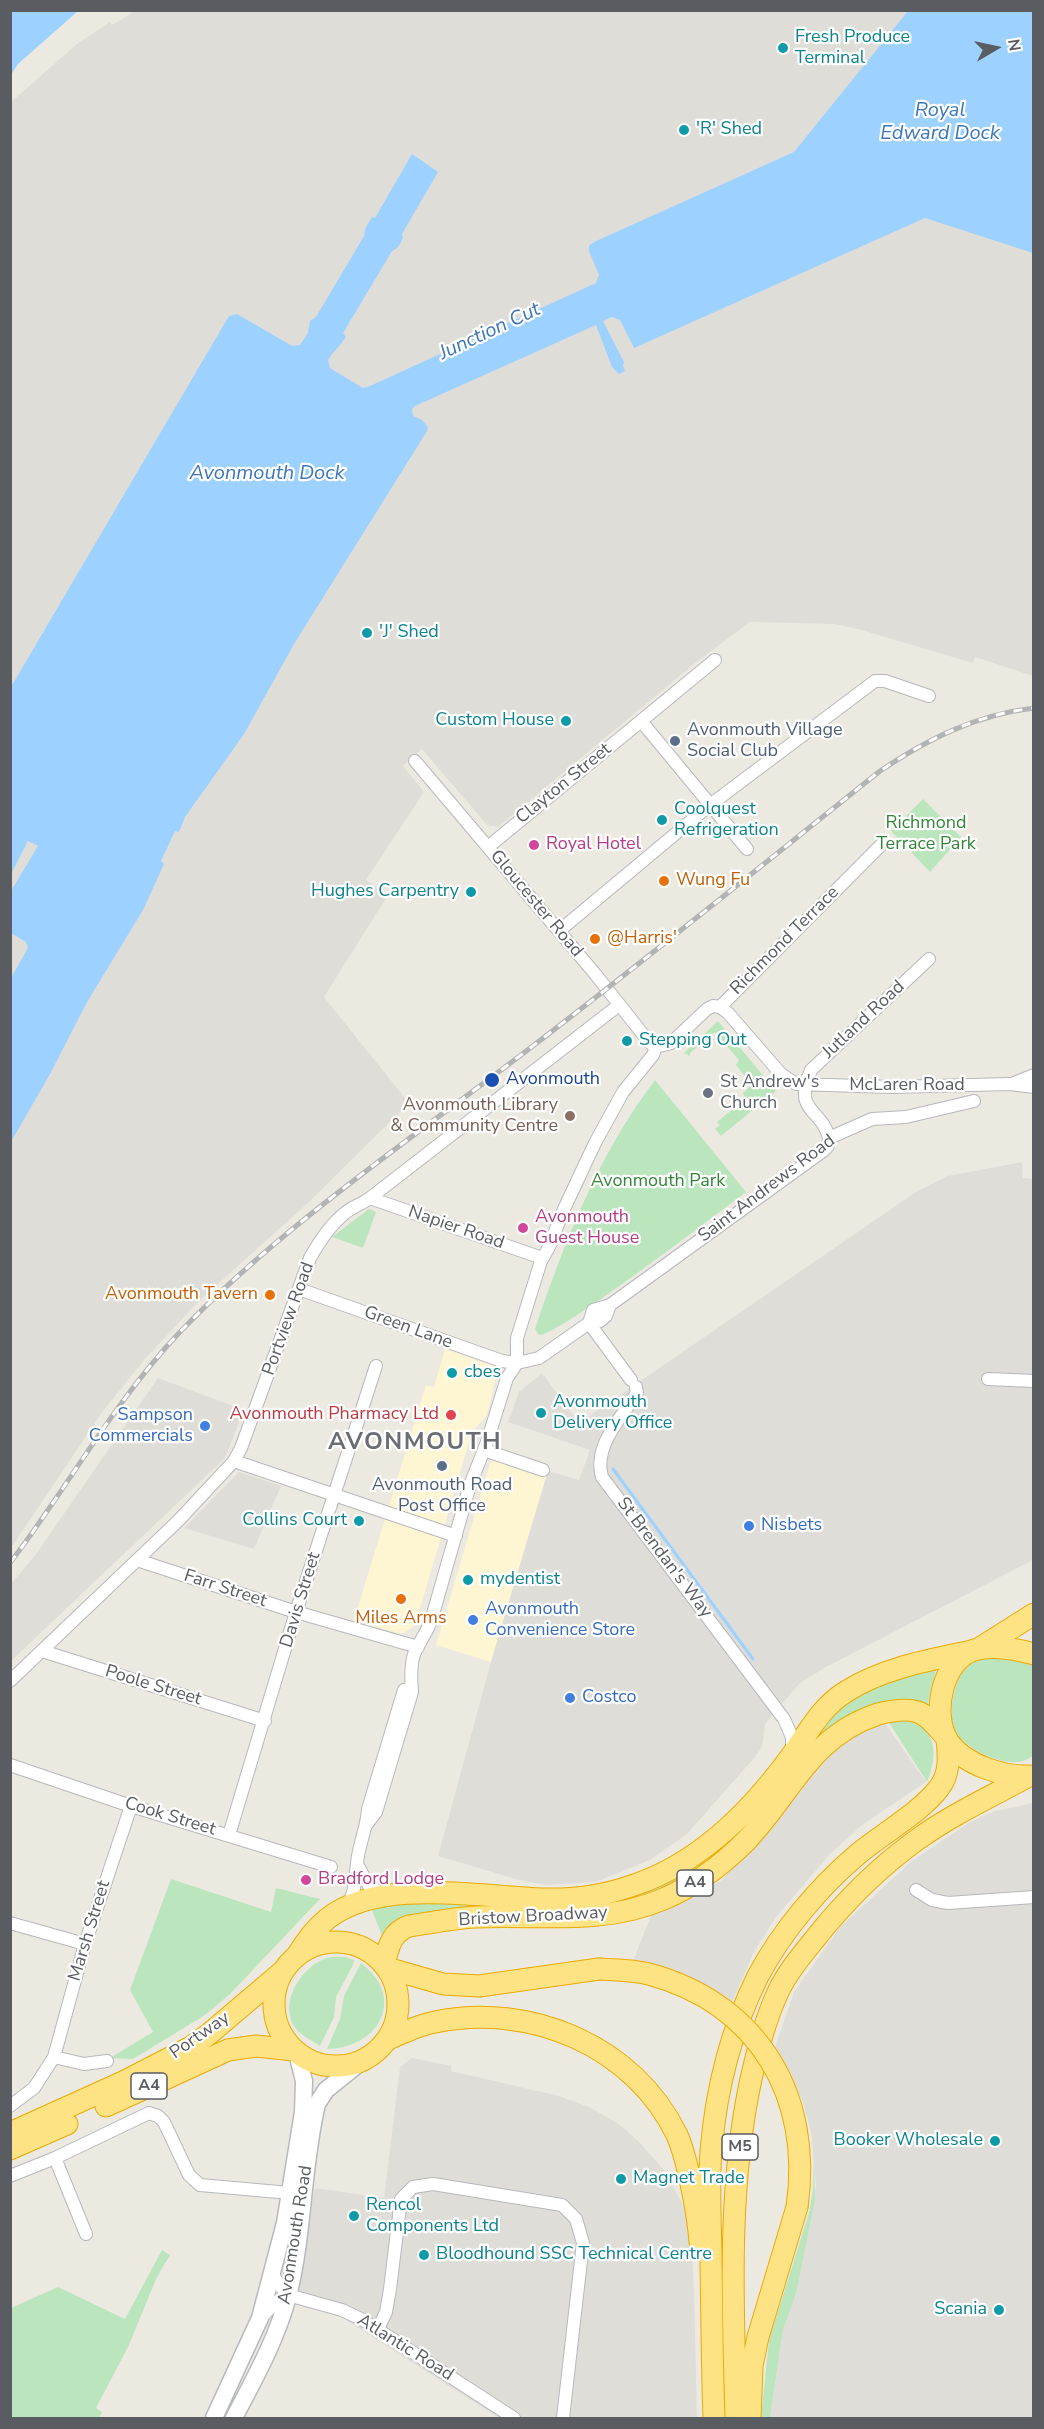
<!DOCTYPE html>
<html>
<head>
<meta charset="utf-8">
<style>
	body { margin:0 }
	#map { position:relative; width:1044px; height:2429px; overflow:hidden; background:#eceae0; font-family:"Nunito Sans",sans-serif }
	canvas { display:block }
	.frame { position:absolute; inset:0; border:12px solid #595c61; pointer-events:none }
	.north { position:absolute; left:966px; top:18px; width:60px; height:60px; -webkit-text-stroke:4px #fff; paint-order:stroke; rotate:81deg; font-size:16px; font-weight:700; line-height:24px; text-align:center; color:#595c61 }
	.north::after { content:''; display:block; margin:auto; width:21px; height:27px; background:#595c61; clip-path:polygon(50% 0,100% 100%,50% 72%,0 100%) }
</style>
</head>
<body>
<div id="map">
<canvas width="1044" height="2429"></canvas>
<div class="frame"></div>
<div class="north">N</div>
</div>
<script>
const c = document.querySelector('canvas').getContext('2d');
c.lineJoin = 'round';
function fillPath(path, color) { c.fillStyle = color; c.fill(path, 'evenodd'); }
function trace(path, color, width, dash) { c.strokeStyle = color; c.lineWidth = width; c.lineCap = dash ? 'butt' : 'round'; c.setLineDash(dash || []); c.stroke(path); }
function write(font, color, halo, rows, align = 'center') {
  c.font = font + ' "Nunito Sans",sans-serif'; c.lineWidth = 4.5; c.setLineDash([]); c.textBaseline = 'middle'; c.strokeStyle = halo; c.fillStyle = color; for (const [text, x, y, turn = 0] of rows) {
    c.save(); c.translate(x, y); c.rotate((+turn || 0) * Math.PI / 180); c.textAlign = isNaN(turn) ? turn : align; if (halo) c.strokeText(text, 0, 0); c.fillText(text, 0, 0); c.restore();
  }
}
fillPath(new Path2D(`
	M445,1349L498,1368L487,1415L472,1432L415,1625L402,1634L354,1620L426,1385L434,1387Z
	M491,1460L546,1477L491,1662L436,1645Z`), '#fef5d3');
fillPath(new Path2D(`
	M135,11H1033V676L975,657L973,663L858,629L833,624L750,622L694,664L498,827L487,825L422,749L403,766L424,792L366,880L388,895L324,997L409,1103L309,1202L198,1302L145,1359L103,1411L11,1548V102L78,43L110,22L112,25Z
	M1022,1162L1023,1178L1034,1179L1033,1560L826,1667L800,1683L765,1724L762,1747L755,1757L687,1834L650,1860L596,1882L546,1885L519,1880L438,1856L491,1662L548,1471L579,1480L590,1450L508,1422L519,1392L542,1373L579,1423L916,1192L948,1176Z
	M158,1378L244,1410L225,1458L11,1661V1584L36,1554Z
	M239,1472L281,1486L254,1549L184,1528Z
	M885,1723L926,1782L862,1825L830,1854L777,1916L755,1950L732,2002L712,1988L681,1973L633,1961L652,1913L721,1881L787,1800L843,1739Z
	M1033,1803V2418H770L783,2330L796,2294L816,2187L811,2132L803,2102L775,2047L794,1992L841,1926L913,1860L970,1822L995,1811Z
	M412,2058L451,2066V2071L559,2096L589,2107L619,2124L638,2141L664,2170L683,2205L690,2227L694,2287L697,2418H499L338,2315L294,2304L315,2188L384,2198L400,2067Z`), '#dfddd8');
fillPath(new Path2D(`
	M923,799L961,837L930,872L891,831Z
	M718,1021L776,1091L721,1136L715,1129L720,1125L717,1122L733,1109L732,1106L744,1096L743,1093L752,1085L736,1065L739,1060L715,1032L690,1053V1056L684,1053Z
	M655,1080L746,1192C719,1212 557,1337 539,1335L535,1329C565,1241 598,1155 655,1080Z
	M369,1209L376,1212L363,1248L332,1237Z
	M1021,1659L1033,1663V1756C1026,1760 1020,1763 1011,1762C994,1762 960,1745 954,1728C947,1708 956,1666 979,1660C991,1657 1008,1659 1021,1659Z
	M937,1666L929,1696L928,1708L869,1709L725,1851L719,1843L818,1726L861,1691Z
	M902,1719C937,1726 939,1753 927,1782L888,1721Z
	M701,1856L708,1865L655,1897L383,1938L371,1908L407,1901L531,1905Z
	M171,1879L271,1912L276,1888L320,1899L230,1994L205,2015L133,2059L110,2058L153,2032L130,1990Z
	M346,1957L354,1960L353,1965L336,1997L334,2017L320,2046C311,2040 300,2035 294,2026C279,2001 302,1966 327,1958C333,1956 340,1957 346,1957Z
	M361,1963C407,1998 379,2048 327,2049L340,2019L344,1996Z
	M814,2157L815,2199L796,2294L783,2330L770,2418H761L769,2340L809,2213L813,2189Z
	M162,2250L170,2255L157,2277L128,2347L96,2408L102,2412L99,2418H11V2308L58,2287L125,2319Z`), '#bbe5bd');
fillPath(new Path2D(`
	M11,10H78V11L18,64L11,75Z
	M908,11H1033V253L925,218L634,348L620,320L612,317L603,321L624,362L623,366L625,371L619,374L612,367L596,325L415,406L412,409L413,416L422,420L428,427L427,431L294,644L244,734L185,817L179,832L175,831L161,861L164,864L143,910L87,1002L50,1074L11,1142V978L28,948L26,942L11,933V891L38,846L28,841L11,874V687L229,316L237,314L292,346L300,345L308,333L310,321L316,317L364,236L365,229L372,217L375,218L412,154L438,172L402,234L403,237C401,243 398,249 392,251L343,333L346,336C341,346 334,350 328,360L330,368L363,388L370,386L596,283L599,275L589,251V246L594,242L794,152Z`), '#9dd1ff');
trace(new Path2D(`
	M613,1469L753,1659`), '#9dd1ff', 3);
const street = new Path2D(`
	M641,721L747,849
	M415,761L596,975L649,1042L656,1047
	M488,847L715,660
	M559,931L710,805L875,681H885L929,696
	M720,1007L728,1013L781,1074L796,1084L892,1087L1010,1084L1034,1087
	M656,1047L671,1043L707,1009L713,1006L720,1007L881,845
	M1014,1083L1034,1075
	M829,1138C822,1108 792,1113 811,1070L929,959
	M829,1138L872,1119L906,1117L974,1101
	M370,1198L542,1258
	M299,1289L502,1361L517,1363L539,1358L589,1323L600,1321L606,1316L610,1305
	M589,1323L593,1310L610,1305L823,1151L828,1146L829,1138
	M589,1323L631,1380
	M988,1379L1034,1381
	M636,1387L637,1393C621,1418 593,1446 602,1477L784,1719L792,1737V1751
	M484,1450L543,1470
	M234,1461L456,1536
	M137,1560L296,1612L418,1647
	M42,1651L265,1721
	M10,1681L178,1521L234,1461L241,1448L310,1258C319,1242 330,1225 345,1213C352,1207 362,1204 370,1198L619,1005
	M10,1765L131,1806L331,1867
	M367,1824L376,1812L412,1692C411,1680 410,1663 415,1652C420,1641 427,1632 431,1621L470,1485L487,1442L507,1378L517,1363V1338L541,1261L549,1247L564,1209L595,1143L623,1092L653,1055L656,1047
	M229,1835L296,1612L376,1366
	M357,1864L369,1886L384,1895
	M916,1890L932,1900L948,1903L1034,1897
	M346,1907C357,1892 355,1873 358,1856C361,1839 367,1826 368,1809L404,1690
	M10,1923L85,1944
	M54,2057L85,1944L131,1806
	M10,2106L34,2088L54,2057L84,2064L107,2061
	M55,2158L86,2234
	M10,2176L55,2158L149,2113L158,2116L164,2122L189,2175L200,2185L290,2193
	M272,2272L278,2284L288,2295L342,2310L363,2320L514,2418
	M262,2317L276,2302L288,2295
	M378,2329L386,2312L390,2289L401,2199L413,2187L433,2184L562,2205L576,2219L583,2243L563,2418`);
const secondary = new Path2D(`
	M214,2418L260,2318L285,2223L303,2112L304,2081L297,2053
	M234,2418C254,2379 277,2339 288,2296C304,2233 302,2167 317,2104L326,2090L362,2061`);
const highway = new Path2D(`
	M980,1648L1034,1614
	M1030,1776C1003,1777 964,1765 948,1741C931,1715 942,1660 974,1650C992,1645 1016,1649 1034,1654
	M274 2004a62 62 0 1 1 124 0a62 62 0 1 1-124 0Z
	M298,1954C306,1941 315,1929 327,1919C379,1877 481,1897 543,1899C576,1900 607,1895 637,1884C700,1862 750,1812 789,1759C807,1735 820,1707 847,1691C883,1668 930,1660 972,1651
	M384,1965C388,1948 391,1932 409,1926C431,1923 454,1918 476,1917C538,1914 602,1925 661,1900C693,1887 721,1866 746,1841C792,1793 809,1737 878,1714C890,1711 906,1708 918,1712C929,1716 937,1727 945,1736
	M387,1968L443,1984L479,1986L599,1969
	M388,2039C403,2033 418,2025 435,2022C530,2002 634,2046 677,2135C688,2160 698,2215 700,2242
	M106,2106L228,2050L256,2046L294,2050
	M10,2133L123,2082L191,2047L209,2034L282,1972
	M10,2149L67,2124
	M714,2418C712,2367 712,2316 711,2264C711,2227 708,2188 711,2151C716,2091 731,2030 758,1976C782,1931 819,1887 858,1854C882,1834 921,1812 939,1788C950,1774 949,1757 947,1740
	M736,2418C733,2306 727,2189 751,2079C758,2049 765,2020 778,1992C787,1973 801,1956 814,1940C844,1902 879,1867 918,1839C953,1814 992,1796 1029,1776
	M750,2418L752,2366L758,2337L797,2207`);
trace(street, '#b6b8bd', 14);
trace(secondary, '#b6b9bf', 19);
trace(highway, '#eca900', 23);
trace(street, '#fff', 12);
trace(secondary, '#fff', 16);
trace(highway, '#fee385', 21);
const rail = new Path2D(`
	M10,1563C68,1487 113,1403 179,1333C281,1227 404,1144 521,1055C642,963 761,866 880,771C928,739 975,715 1034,708`);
trace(rail, '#b2b3b3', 5);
trace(rail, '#fff', 3, [9]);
const highwayBridge = new Path2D(`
	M599,1969C616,1970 633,1970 649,1974C759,2004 813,2097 797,2207`);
trace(highwayBridge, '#eca900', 23, []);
trace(highwayBridge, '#fee385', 21);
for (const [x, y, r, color] of [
	[783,48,6,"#0f9aa8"],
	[684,130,6,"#0f9aa8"],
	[367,633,6,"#0f9aa8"],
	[566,721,6,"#0f9aa8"],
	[675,741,6,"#5c6f8a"],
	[662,820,6,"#0f9aa8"],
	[534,845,6,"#d1479c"],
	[664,881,6,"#e8710a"],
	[471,892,6,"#0f9aa8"],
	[595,939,6,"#e8710a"],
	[627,1041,6,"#0f9aa8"],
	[492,1080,8,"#1a4fb4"],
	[708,1093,6,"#6b7280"],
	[570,1116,6,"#8d6e63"],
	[523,1228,6,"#d1479c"],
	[270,1295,6,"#e8710a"],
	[452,1373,6,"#0f9aa8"],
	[541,1413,6,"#0f9aa8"],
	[451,1415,6,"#e0444e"],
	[205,1426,6,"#3f7fe0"],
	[442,1466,6,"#5c6f8a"],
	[359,1521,6,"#0f9aa8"],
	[749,1526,6,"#3f7fe0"],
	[468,1580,6,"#0f9aa8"],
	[401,1599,6,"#e8710a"],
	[473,1620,6,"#3f7fe0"],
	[570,1698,6,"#3f7fe0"],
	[306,1880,6,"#d1479c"],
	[995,2141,6,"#0f9aa8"],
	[621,2179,6,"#0f9aa8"],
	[354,2216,6,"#0f9aa8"],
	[424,2255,6,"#0f9aa8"],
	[999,2310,6,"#0f9aa8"]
]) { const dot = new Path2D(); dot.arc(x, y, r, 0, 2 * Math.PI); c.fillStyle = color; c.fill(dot); trace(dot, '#fff', 2); }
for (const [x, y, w] of [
	[695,1883,36],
	[149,2086,36],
	[740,2147,36]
]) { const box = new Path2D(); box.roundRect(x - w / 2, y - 13, w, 26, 4.5); c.fillStyle = '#fff'; c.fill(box); trace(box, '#595c61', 1.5); }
write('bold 16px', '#595c61', null, [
	["A4",695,1883],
	["A4",149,2086],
	["M5",740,2147]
]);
write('18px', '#0d838f', '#fff', [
	["Fresh Produce",795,38],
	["Terminal",795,59],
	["'R' Shed",696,130],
	["'J' Shed",379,633],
	["Custom House",554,721,"right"],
	["Coolquest",674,810],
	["Refrigeration",674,831],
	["Hughes Carpentry",459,892,"right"],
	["Stepping Out",639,1041],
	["cbes",464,1373],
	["Avonmouth",553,1403],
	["Delivery Office",553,1424],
	["Collins Court",347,1521,"right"],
	["mydentist",480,1580],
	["Booker Wholesale",983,2141,"right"],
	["Magnet Trade",633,2179],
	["Rencol",366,2206],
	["Components Ltd",366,2227],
	["Bloodhound SSC Technical Centre",436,2255],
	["Scania",987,2310,"right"]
], 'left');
write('18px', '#4e5e75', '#fff', [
	["Avonmouth Village",687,731],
	["Social Club",687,752],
	["Avonmouth Road",442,1486,"center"],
	["Post Office",442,1507,"center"]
], 'left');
write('18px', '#595c61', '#fff', [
	["Clayton Street",564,784,-39],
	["Gloucester Road",536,904,50],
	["Richmond Terrace",785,941,-45],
	["Jutland Road",864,1020,-43],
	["McLaren Road",907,1086],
	["Saint Andrews Road",767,1189,-37],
	["Napier Road",456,1228,19],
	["Portview Road",289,1319,-70],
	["Green Lane",408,1328,20],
	["St Brendan's Way",664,1558,53],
	["Farr Street",225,1589,18],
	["Davis Street",301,1600,-73],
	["Poole Street",153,1686,17],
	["Cook Street",170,1817,17],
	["Bristow Broadway",533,1917,-3],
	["Marsh Street",90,1931,-73],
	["Portway",200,2036,-35],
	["Avonmouth Road",296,2235,-81],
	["Atlantic Road",405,2348,32]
]);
write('18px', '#34853a', '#fff', [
	["Richmond",926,824],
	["Terrace Park",926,845],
	["Avonmouth Park",658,1182]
]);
write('18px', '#b23c85', '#fff', [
	["Royal Hotel",546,845],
	["Avonmouth",535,1218],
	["Guest House",535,1239],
	["Bradford Lodge",318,1880]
], 'left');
write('18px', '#c56008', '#fff', [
	["Wung Fu",676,881],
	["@Harris'",607,939],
	["Avonmouth Tavern",258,1295,"right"],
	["Miles Arms",401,1619,"center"]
], 'left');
write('18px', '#164399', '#fff', [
	["Avonmouth",506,1080]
], 'left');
write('18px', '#5b616d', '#fff', [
	["St Andrew's",720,1083],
	["Church",720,1104]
], 'left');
write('18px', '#785e54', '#fff', [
	["Avonmouth Library",558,1106],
	["& Community Centre",558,1127]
], 'right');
write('18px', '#be3a42', '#fff', [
	["Avonmouth Pharmacy Ltd",439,1415]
], 'right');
write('18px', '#366cbe', '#fff', [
	["Sampson",193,1416,"right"],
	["Commercials",193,1437,"right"],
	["Nisbets",761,1526],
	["Avonmouth",485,1610],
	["Convenience Store",485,1631],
	["Costco",582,1698]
], 'left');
write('italic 20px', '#3d76ba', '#fff', [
	["Royal",940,111],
	["Edward Dock",940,134],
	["Junction Cut",490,332,-25],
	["Avonmouth Dock",267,474]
]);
c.letterSpacing = '1.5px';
write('bold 24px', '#6a6e73', '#fff', [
	["AVONMOUTH",415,1443]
]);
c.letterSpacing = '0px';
</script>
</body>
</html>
